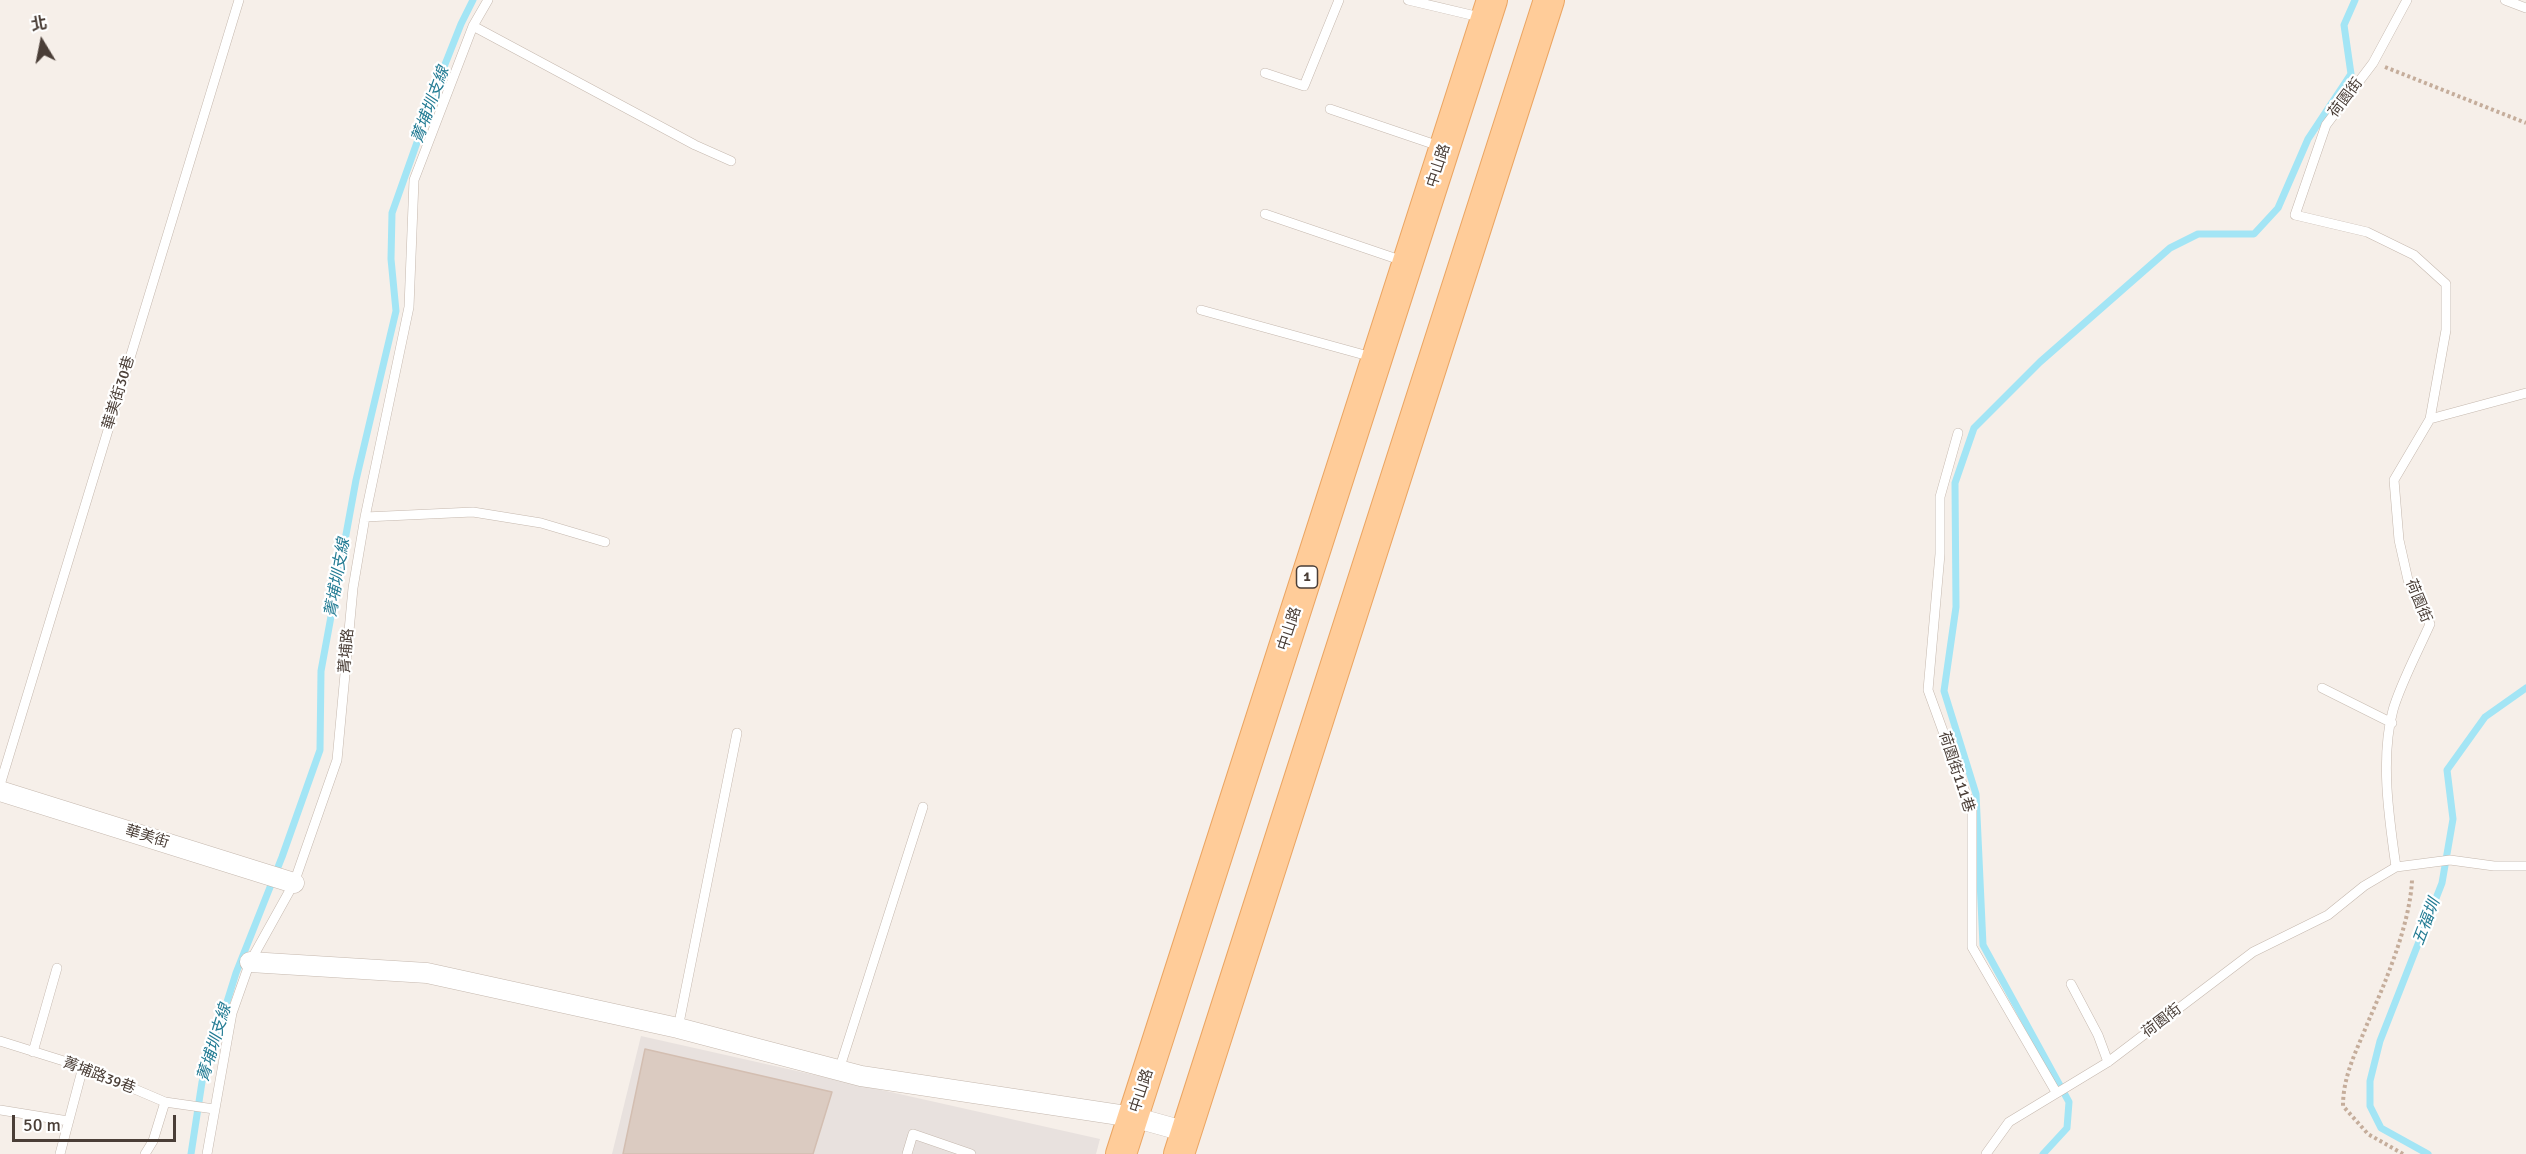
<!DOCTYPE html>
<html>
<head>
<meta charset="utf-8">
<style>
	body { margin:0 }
	#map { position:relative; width:2526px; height:1154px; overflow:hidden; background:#f6efe9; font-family:Signika,"Noto Sans TC",sans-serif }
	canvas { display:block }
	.north { position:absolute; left:12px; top:12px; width:60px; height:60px; -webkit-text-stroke:4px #fff; paint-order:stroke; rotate:350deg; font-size:16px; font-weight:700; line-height:24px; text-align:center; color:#4a3e37 }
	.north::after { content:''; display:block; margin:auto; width:21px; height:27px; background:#4a3e37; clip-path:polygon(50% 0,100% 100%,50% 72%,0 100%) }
	.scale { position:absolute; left:12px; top:1115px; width:164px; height:27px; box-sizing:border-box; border:3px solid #4a3e37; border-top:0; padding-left:8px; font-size:18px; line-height:21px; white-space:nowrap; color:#4a3e37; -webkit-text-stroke:4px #fff; paint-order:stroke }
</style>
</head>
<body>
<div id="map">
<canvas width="2526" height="1154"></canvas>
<div class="north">北</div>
<div class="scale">50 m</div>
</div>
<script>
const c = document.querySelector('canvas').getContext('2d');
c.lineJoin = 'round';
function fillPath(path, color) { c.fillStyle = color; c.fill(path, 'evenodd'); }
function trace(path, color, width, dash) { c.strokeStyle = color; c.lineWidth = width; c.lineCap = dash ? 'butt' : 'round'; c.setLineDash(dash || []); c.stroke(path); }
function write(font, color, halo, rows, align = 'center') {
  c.font = font + ' Signika,"Noto Sans TC",sans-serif'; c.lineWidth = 4.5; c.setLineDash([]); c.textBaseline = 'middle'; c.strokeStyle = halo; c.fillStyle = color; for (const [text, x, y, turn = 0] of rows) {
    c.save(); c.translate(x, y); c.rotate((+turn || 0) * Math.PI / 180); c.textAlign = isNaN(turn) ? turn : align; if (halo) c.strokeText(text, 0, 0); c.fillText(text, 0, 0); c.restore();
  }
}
fillPath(new Path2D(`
	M641,1036L1100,1139L1096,1154H612Z`), '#e8e1de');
trace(new Path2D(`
	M191,1154L202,1082L236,973L282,857L320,750L321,671L356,480L396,311L391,259L392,213L442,72L461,24L473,0
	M2043,1154L2067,1128L2069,1102L1983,945L1976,794L1944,691L1956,607L1955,483L1974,428L2040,362L2170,248L2198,234H2254L2278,208L2308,139L2351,74L2344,25L2355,0
	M2428,1154L2381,1128L2370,1106V1081L2380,1041L2442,883L2453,819L2447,770L2485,717L2526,688`), '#a3e5f5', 7);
const building = new Path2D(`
	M645,1049L832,1092L813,1154H623Z`);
fillPath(building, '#dbcbc1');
trace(building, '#d3beb1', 1.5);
const service = new Path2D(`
	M1408,0L1484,18
	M2505,0L2526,8
	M473,26L695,145L731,161
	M1265,73L1304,86L1339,0
	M1330,109L1442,147
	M1265,214L1403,261
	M1201,310L1372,357
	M2430,419L2526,393
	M1958,433L1940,497V554L1928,690L1972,811V947L2056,1092
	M365,517L473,512L541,523L605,542
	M2322,688L2392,723
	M0,785L239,0
	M2396,867C2389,818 2380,758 2393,710C2400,685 2419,649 2430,624L2408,580L2399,540L2394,480L2430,419L2446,330V284L2414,255L2367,232L2295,215L2326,125L2373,63L2407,0
	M2071,984L2098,1035L2108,1062
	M678,1028L737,733
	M0,1041L83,1067L165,1102
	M33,1052L57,968
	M839,1070L923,807
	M0,1110L68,1121
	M60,1154L83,1067
	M145,1154L153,1141L165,1102L214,1109
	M207,1154L232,1013L250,962L294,883L337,760L353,588L365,517L409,307L414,180L473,26L488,0
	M907,1154L913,1134L971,1154
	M1986,1154L2009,1122L2108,1062L2253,952L2328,915L2364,886L2396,867L2450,860L2494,866H2526`);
const minor = new Path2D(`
	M0,791L294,883
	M250,962L427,973L678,1028L861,1076L1133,1117L1187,1132`);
const primary = new Path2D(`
	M1121,1154L1492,0
	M1179,1154L1549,0`);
trace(service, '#c5b8ae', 10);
trace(minor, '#c5b8ae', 21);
trace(primary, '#eba562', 32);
trace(new Path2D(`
	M2385,67L2526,123
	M2403,1154L2368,1134L2343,1106C2343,1075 2357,1050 2368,1022C2386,981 2410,924 2412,880`), '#c5ad9b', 4, [3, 3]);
trace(service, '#fff', 9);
trace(minor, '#fff', 20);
trace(primary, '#fc9', 30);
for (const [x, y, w] of [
	[1307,577,21]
]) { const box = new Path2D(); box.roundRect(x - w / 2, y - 11, w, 22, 4.5); c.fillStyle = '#fff'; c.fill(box); trace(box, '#4a3e37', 1.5); }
write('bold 14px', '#4a3e37', null, [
	["1",1307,577]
]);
write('15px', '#4a3e37', '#fff', [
	["荷園街",2346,98,-53],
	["中山路",1439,166,-72],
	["華美街30巷",119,393,-73],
	["荷園街",2418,601,68],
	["中山路",1290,629,-72],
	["菁埔路",347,651,-85],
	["荷園街111巷",1956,772,72],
	["華美街",147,837,17],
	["荷園街",2162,1021,-37],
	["菁埔路39巷",99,1076,21],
	["中山路",1142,1091,-72]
]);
write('italic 16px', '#227b93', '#fff', [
	["菁埔圳支線",431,105,-70],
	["菁埔圳支線",338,578,-80],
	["五福圳",2427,922,-69],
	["菁埔圳支線",215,1043,-73]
]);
</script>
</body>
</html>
